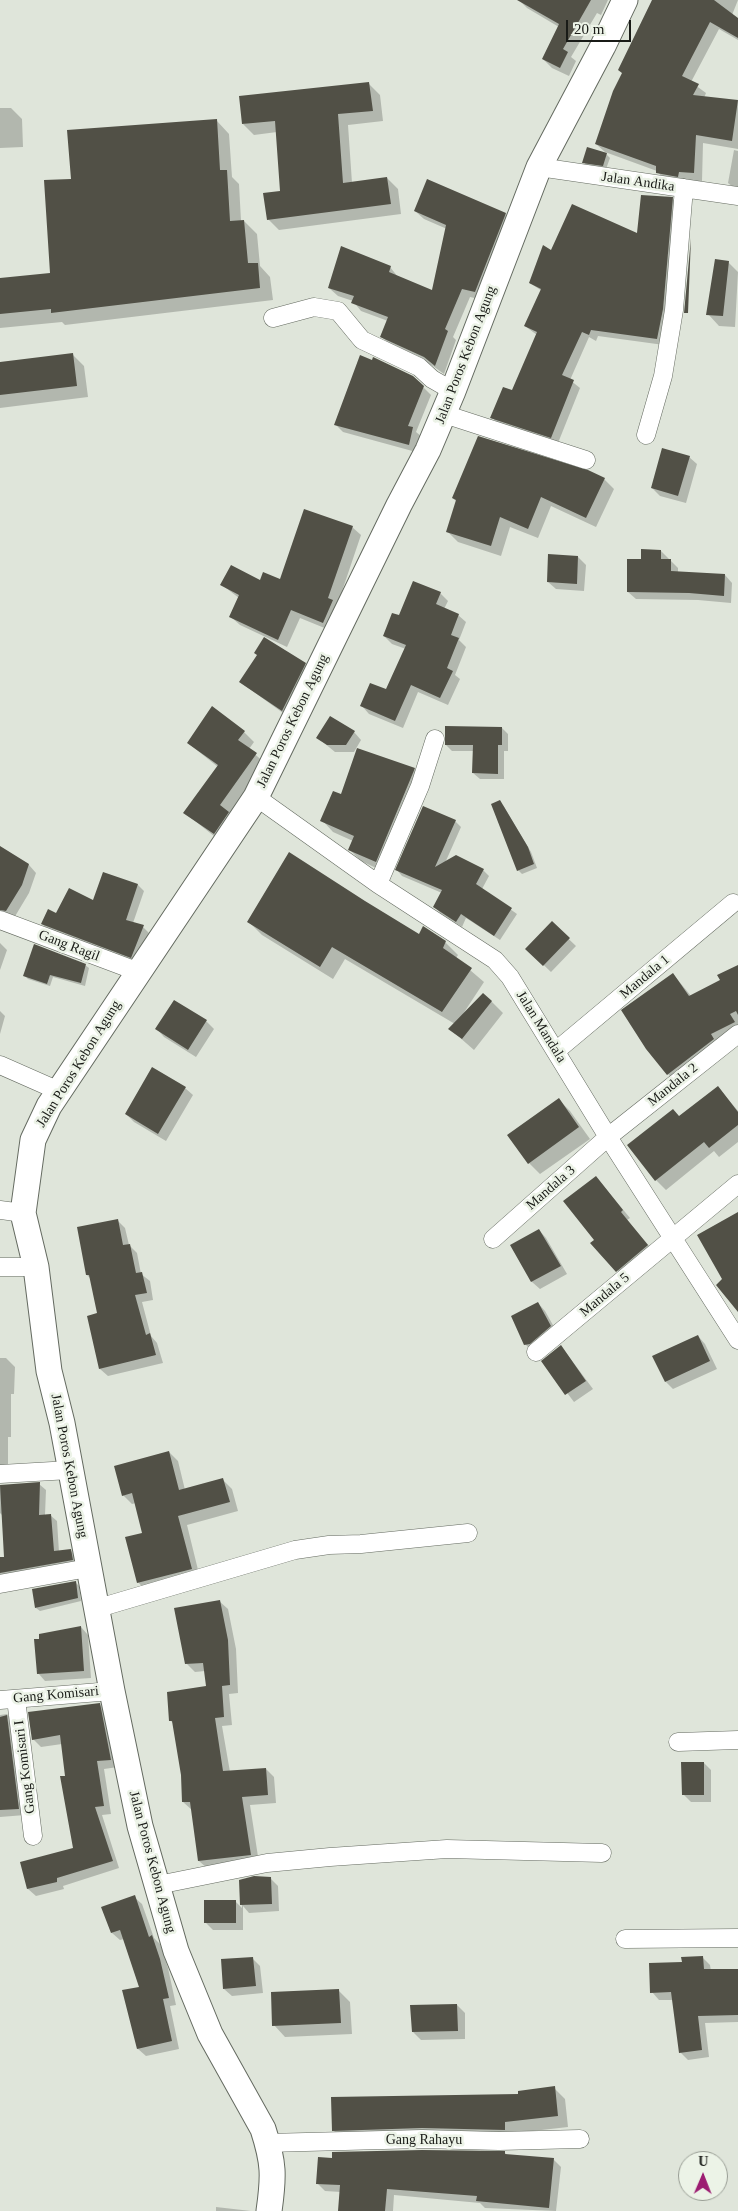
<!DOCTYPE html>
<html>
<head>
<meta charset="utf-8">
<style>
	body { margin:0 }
	#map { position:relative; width:738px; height:2211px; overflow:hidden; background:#dfe5da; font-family:Georgia,serif }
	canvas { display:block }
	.north { position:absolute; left:678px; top:2151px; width:50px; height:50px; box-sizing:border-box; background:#ecf3e7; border:1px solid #989d94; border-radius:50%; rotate:1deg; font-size:14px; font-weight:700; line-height:20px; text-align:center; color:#191b17 }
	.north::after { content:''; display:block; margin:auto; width:18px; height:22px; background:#9c1d72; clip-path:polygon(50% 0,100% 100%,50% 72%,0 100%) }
	.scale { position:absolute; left:566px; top:20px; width:65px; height:22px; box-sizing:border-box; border:2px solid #191b17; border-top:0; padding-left:6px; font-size:15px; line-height:18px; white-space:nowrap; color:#191b17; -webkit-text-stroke:4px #ecf3e7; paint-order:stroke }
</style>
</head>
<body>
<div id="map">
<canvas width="738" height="2211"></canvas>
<div class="north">U</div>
<div class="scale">20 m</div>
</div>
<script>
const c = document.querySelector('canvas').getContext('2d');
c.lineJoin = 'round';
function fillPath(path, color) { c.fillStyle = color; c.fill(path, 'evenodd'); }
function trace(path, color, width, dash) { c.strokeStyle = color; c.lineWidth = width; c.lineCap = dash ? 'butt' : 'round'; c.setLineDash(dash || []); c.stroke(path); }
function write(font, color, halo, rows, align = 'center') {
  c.font = font + ' Georgia,serif'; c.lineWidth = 5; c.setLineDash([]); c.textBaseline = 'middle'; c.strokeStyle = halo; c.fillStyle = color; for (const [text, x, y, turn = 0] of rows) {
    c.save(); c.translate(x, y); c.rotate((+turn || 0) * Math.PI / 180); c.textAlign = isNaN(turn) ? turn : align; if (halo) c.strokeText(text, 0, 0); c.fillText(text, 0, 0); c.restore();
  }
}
fillPath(new Path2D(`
	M519,0H608L601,15L597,13L571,57L576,61L569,76L552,68L543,59L559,27L527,8Z
	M655,0H738L732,15L738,20V40L719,29L691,82L706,93L704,98L738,101V149L703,143L702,181H665L657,171L605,152L596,144Z
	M369,84L380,95L383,121L348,125L352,183L387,178L398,189L401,214L279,230L268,219L281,192L277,132L254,135L243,124Z
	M0,108H11L22,119L23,147L0,148Z
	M217,121L229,134L232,177L239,184L241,221H244L257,234L260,266L270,277L273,300L65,325L62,322L0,328V279L51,274L72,180Z
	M734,150L738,151V191L728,183Z
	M606,154L610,158L606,169L587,166L584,162Z
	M672,198L679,205L664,345L598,336L596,341L589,337L570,380L580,388L558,443L498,424L492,417L513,392L537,335L525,326L542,291L530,283L552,251L638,235Z
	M415,211L505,214L514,222L484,300L470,297L453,337L456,340L444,374L433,366L390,345L382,337L388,321L361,311L353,301L338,296L329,288L390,267L398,277L432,291L447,229L424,219Z
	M728,262L738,272L735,327L719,326L708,314Z
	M72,354L84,366L88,397L0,408V363Z
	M373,361L423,387L431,395L416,432L421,436L416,452L343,432L335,424Z
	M689,457L697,464L686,503L660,496L652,488Z
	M604,479L614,489L596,527L551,506L538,538L510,527L501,556L458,542L448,532L457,502L453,498Z
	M352,527L361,535L337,606L332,631L300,618L287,647L240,625L231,617L239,598L222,585L280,580Z
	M661,551L678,568V572L725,575L732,583L731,603L698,600L636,599L628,592L642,560Z
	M578,557L586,565L584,591L556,589L548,582Z
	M440,593L448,601L444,609L458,615L466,622L459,640L466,647L455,675L460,679L448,705L418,692L403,728L369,714L362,706L386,691L406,649L392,644L384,636L400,617Z
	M305,664L312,672L290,718L240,682Z
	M502,728L508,734V751H504V779H480L473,773L474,751H452L446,745Z
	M244,732L254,742L249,749L266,764L224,844L185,813L218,767L188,743Z
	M354,732L361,740L354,752H335L318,738Z
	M414,769L426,780L387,873L361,861L349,849L353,841L333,832L322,820L341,796Z
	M503,805L531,852L537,868L522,874L518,870Z
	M455,821L461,827L445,863L456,856L483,870L489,876L482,889L517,914L500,940L466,918L462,927L440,913L435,907L442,893L402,876L397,870Z
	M3,850L29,865L36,873L29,893L14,918L0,921V854Z
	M104,874L138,885L144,891L133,923L143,927L149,933L137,963L48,930L42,924L56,915L94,902Z
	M364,902L420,935L445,942L458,955L456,958L484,982L463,1014L491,1001L503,1013L474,1050L450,1029L455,1024L345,959L333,979L262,935L249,922Z
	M552,923L576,946L551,972L527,949Z
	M0,943L7,950L0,970Z
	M85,965L89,968L85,986L53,977L50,986L28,979L24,975Z
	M738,966V1034L676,1083L668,1074L673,974L691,996L722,981Z
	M0,1011L5,1016L0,1034Z
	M206,1021L214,1029L196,1057L164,1037L157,1029Z
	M718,1087L738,1111V1142L719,1157L714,1151L666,1190L656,1180Z
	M185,1088L193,1095L166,1141L134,1122L126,1114Z
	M559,1100L570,1111L590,1139L540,1174L529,1163Z
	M596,1177L630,1218L627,1220L655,1253L624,1279L596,1240Z
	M117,1220L125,1228L129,1245L137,1253L141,1274L150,1281L153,1300L142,1302L151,1336L157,1343L163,1363L108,1376L100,1369L98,1314L92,1280L87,1275Z
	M539,1230L546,1238L567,1274L540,1289L532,1282L511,1246Z
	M538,1303L545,1311L558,1334L533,1352L525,1344Z
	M0,1322V1358H6L15,1367L14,1394H11V1437H8V1472H0Z
	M698,1336L705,1344L717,1369L673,1389L666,1382Z
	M561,1346L593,1389L574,1402L543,1361Z
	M169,1452L178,1461L185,1490L223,1480L232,1489L238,1511L187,1525L200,1578L147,1592L138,1582L144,1534L136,1503L132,1504L123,1495Z
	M39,1484L46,1490L45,1515H50L57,1521L59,1552L70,1550L77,1557L79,1566L0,1582V1558H5L2,1515L0,1513V1486Z
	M75,1582L79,1586L81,1601L40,1611L36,1608Z
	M219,1601L228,1609L236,1649L238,1693L229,1694L232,1725L222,1726L230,1772L266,1769L274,1777L276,1803L250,1805L259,1863L208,1869L199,1861L192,1810L183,1802L182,1775L174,1724L171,1721L207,1687L205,1671L195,1672L186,1663Z
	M81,1627L88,1635L91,1678L45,1681L38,1673Z
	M99,1704L107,1712L118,1767L104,1769L111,1814L102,1815L119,1868L63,1886L64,1889L36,1896L28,1889L22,1863L74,1849L62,1744L41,1747L33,1739Z
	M7,1714L13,1721L25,1815L0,1817V1715Z
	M704,1763L711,1770V1802H691L683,1794Z
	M270,1878L278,1886L279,1911L249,1913L243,1906V1930H213L205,1922L235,1901L242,1908L240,1881Z
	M134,1897L142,1904L154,1938L160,1944L168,1968L176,2005L170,2006L179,2049L146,2056L138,2049L141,1988L124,1939L120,1940L112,1933Z
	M702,1957L710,1965L711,1971L738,1970V2022L705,2023L709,2057L688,2060L680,2052L673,2000H659L652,1992L683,1963Z
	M252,1958L260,1966L263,1993L232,1996L224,1989Z
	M339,1991L350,2002L352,2034L285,2037L274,2025Z
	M457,2005L465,2013V2039L421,2040L413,2032Z
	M554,2088L565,2099L568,2127L515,2133L344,2141L333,2130Z
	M505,2153L507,2155L553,2159L561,2167L556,2211L485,2208L480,2203L394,2195L393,2211H339L341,2192L325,2191L317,2183Z
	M216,2207L251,2211H252H216Z`), '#0003');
fillPath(new Path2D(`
	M517,0H591L563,49L568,52L560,68L542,59L559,24Z
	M652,0H714L738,18V38L710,22L682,76L699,84L693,95L738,100L732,141L696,135L694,173L679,172L678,177L656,173V166L595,144L613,91L622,73L618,70Z
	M369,82L373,111L338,114L343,183L387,177L391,204L267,220L263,193L280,191L275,121L242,124L239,96Z
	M217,119L220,170H227L230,221L244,220L248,263H258L260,288L51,313V309L0,314V278L50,273L44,180L71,179L67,130Z
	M587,147L607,153L603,166L582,163Z
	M427,179L506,213L475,292L462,289L445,329L448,331L435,366L424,357L380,337L388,317L351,303L354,296L328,288L341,246L391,266L389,272L432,290L446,225L414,211Z
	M641,195L673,197L663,309L657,339L591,330L589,335L582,332L562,375L574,380L551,438L490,418L503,387L512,390L537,332L524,326L541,289L529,283L543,245L551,250L572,204L637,233Z
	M691,238L688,313H684Z
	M715,259L729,261L723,316L706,315Z
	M73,353L77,386L0,395V362Z
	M360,355L372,360L373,357L413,376L424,386L408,426L413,427L409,445L334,425Z
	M478,436L588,470L605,478L586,518L541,497L528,529L500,517L491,546L446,532L456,500L452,498Z
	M662,448L690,456L678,496L651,488Z
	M304,509L353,526L328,598L333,600L323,623L291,610L278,640L229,617L239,595L220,585L231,565L260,580L263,572L280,579Z
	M641,549L661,550V559H671V571L725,574L724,596L689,593L627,592V559H641Z
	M548,554L578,556L577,584L547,582Z
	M413,581L441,592L436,604L459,614L451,635L459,638L447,668L453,671L440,698L411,685L395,721L360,706L370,683L386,689L406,645L383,636L392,613L399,615Z
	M264,637L306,663L282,711L239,682L257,655L254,653Z
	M212,706L245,731L238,740L257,753L220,805L229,812L214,834L183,813L218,765L187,743Z
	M330,716L355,731L346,745H327L316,738Z
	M445,726L502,727V745H498V774L472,773L473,745H445Z
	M357,748L415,768L376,862L348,850L354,836L320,821L333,791L341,794Z
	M500,800L528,847L534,864L517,871L491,804Z
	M423,806L456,820L435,867L456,855L484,869L476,884L512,908L494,936L461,914L456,922L433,907L442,890L395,870Z
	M0,846L29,864L22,885L6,911L0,910Z
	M289,852L365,901L419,934L423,926L446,941L443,948L472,968L442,1012L332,947L320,967L247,922Z
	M103,872L138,884L126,920L144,925L131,958L41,924L48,909L56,913L69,888L93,900Z
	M552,921L570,938L543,966L525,949Z
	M34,944L86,964L81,983L50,975L47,984L23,976Z
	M738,965V1015L736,1011L730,1014L735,1022L711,1034L714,1039L667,1075L646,1049L621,1010L673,973L689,996L720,980L717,975Z
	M483,993L492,1001L462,1039L448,1029Z
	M174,1000L207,1020L188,1050L155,1029Z
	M152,1067L186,1087L158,1134L125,1114Z
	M718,1086L738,1112V1125L709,1148L704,1142L655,1181L627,1145L673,1109L679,1116Z
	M559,1098L579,1127L528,1164L507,1135Z
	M596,1176L623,1210L621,1212L648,1245L616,1272L590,1243L594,1240L563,1201Z
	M738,1212V1312L716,1285L722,1279L697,1235Z
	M118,1219L123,1245L130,1244L136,1273L142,1272L147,1293L135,1295L146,1335L150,1333L156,1355L99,1369L87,1316L97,1313L89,1275H86L77,1227Z
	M539,1229L561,1266L531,1282L510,1245Z
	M538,1302L551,1326L530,1344L524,1345L511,1316Z
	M698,1335L710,1361L665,1382L652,1356Z
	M561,1345L586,1381L565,1395L541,1361Z
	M169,1451L179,1490L223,1478L230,1502L178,1516L192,1569L137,1583L125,1537L142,1533L132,1493L122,1496L114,1466Z
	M40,1482L39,1515L51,1514L54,1551L71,1549L73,1560L0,1573V1557H4L0,1485Z
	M76,1581L78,1598L35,1608L32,1589Z
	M220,1600L228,1640L230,1685L222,1686L224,1717L215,1718L223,1771L266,1768L268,1795L242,1797L251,1855L198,1861L190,1802H182L181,1775L172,1721H169L167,1692L206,1686L203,1663L185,1664L174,1608Z
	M81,1626L84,1671L37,1674L34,1639H39V1634Z
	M100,1703L111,1760L97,1761L104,1806L95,1807L113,1861L57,1878V1882L27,1889L20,1862L73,1848L60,1776H65L60,1735L32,1740L28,1712Z
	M7,1715L19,1809L0,1810V1717Z
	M681,1762H704V1795H682Z
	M254,1876L271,1877L272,1904L240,1905L239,1880Z
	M135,1895L149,1937L152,1935L160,1959L169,1998L163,1999L172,2041L137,2049L122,1990L139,1987L120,1930L111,1933L101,1907Z
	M204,1900H236V1923H204Z
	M703,1956L704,1969H738V2015L698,2016L702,2050L679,2053L671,1992L650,1993L649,1963L682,1962L681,1957Z
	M253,1957L256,1986L223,1989L221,1959Z
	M339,1989L341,2023L272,2026L271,1992Z
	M457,2004L458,2031L412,2032L410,2005Z
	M555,2086L558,2116L505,2122V2130L422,2128L332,2131L331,2097L518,2094V2091Z
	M422,2150L505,2151V2154L554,2158L549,2208L476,2201L477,2196L387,2189L385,2211H338L340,2185L316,2184L318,2157L332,2158V2152Z`), '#515046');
const minor = new Path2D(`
	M539,167L738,196
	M273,318L314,307L338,311L362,340L419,367L432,379L453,391
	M444,414L586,460
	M646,435L663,376L674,310L684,188
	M256,797L378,884L495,960L510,977L608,1137L738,1340
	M378,884L420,786L435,739
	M0,920L139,972
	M556,1051L733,903
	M0,1065L59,1091
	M0,1210L23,1213
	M493,1239L608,1137L738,1034
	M0,1267H36
	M536,1352L738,1184
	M0,1474L70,1470
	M0,1584L88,1568
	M95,1609L295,1550L329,1545L361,1544L468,1533
	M16,1699L33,1836
	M0,1700L112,1691
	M678,1742L738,1740
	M158,1885L267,1863L330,1857L447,1849L602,1853
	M625,1939L738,1938
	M267,2143L422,2139L499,2141L580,2139`);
const secondary = new Path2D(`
	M269,2211C274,2176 274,2163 263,2129L210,2034L176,1951L140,1826L112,1691L62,1423L49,1371L36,1267L23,1213L33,1140L49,1106L256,797L399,505L428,450L453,391L539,167L603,46L625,0`);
trace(minor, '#646a60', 19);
trace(secondary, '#646a60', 27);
trace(minor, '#fff', 18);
trace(secondary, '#fff', 25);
write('14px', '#191b17', '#ecf3e7', [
	["Jalan Andika",638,182,8],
	["Jalan Poros Kebon Agung",466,355,-69],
	["Jalan Poros Kebon Agung",293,721,-64],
	["Gang Ragil",69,946,21],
	["Mandala 1",645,977,-40],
	["Jalan Mandala",541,1027,58],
	["Jalan Poros Kebon Agung",79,1064,-58],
	["Mandala 2",673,1085,-39],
	["Mandala 3",551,1188,-41],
	["Mandala 5",605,1295,-40],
	["Jalan Poros Kebon Agung",69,1466,79],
	["Gang Komisari",56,1695,-5],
	["Gang Komisari I",25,1767,-97],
	["Jalan Poros Kebon Agung",152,1862,75],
	["Gang Rahayu",424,2140]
]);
</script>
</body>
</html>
